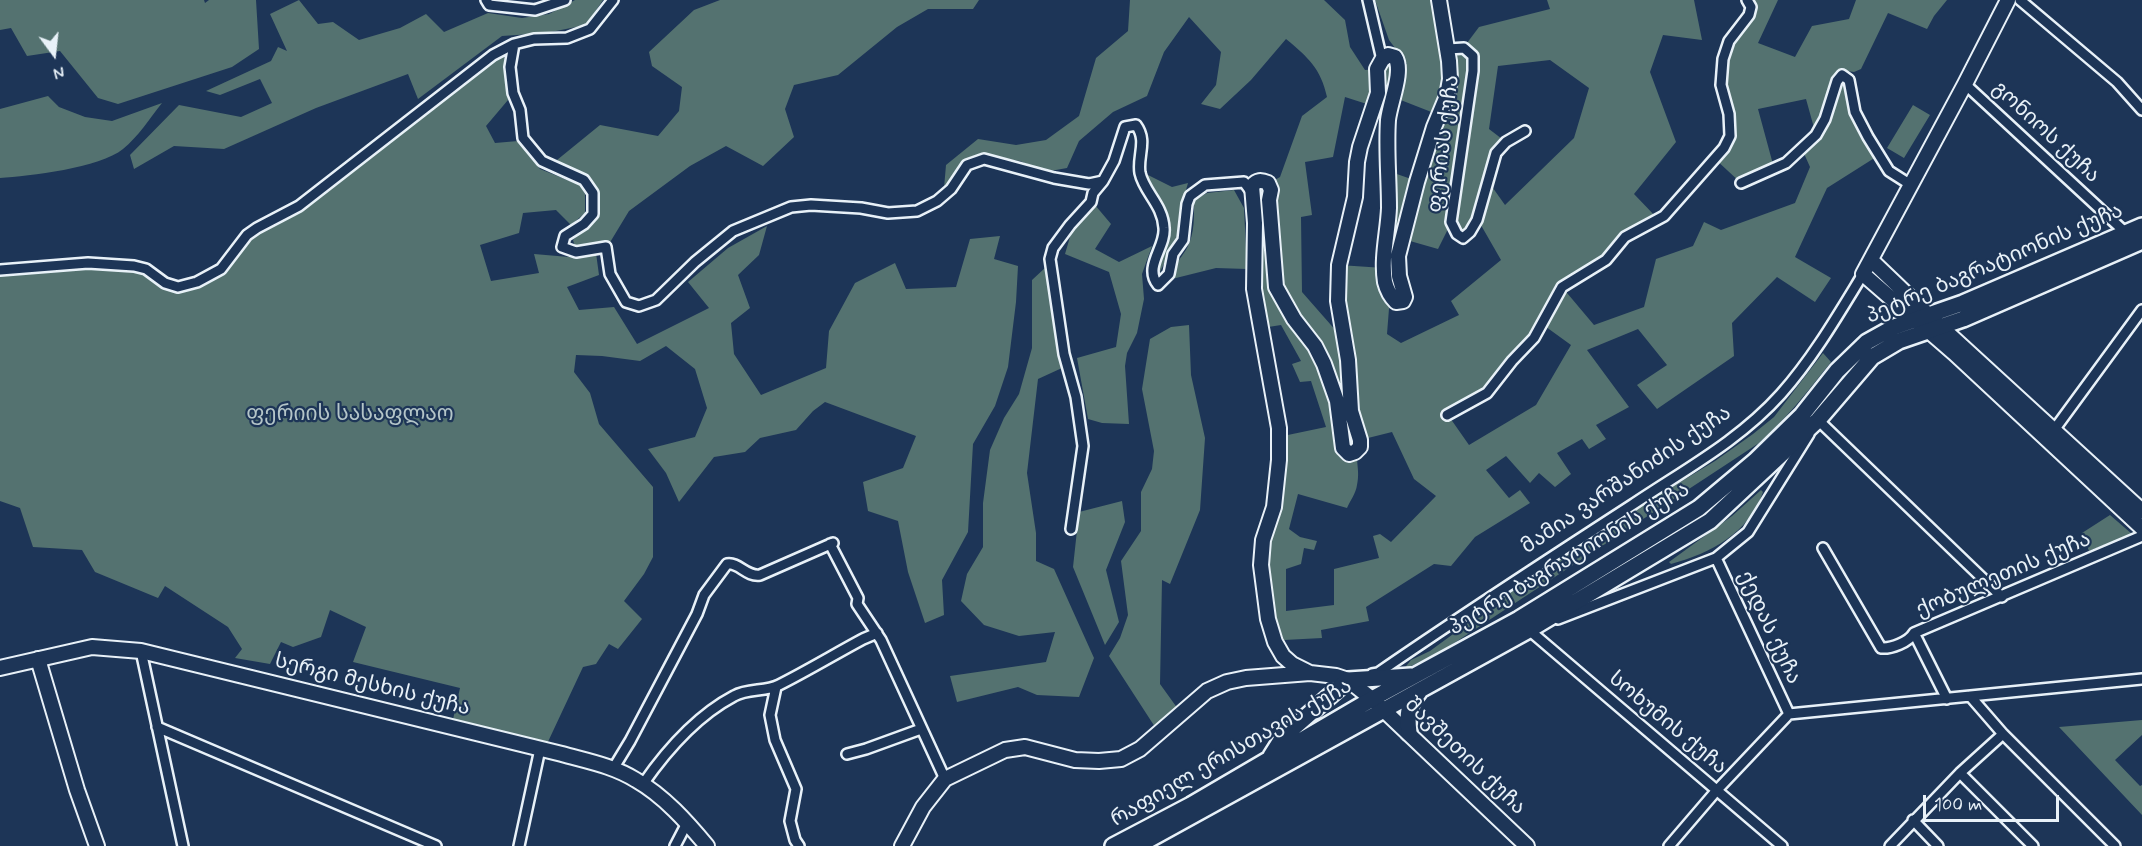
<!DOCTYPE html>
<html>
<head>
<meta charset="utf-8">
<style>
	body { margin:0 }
	#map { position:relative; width:2142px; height:846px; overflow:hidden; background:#1d3557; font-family:Mynerve,sans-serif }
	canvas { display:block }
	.north { position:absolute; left:24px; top:24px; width:60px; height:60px; -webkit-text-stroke:4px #1d3557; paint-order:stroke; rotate:165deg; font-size:16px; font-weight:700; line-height:24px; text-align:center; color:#e8f1f8 }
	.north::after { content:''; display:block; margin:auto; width:21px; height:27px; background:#e8f1f8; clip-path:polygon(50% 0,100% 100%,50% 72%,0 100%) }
	.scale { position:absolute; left:1923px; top:795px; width:136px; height:27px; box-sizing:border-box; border:3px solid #e8f1f8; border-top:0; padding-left:8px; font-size:18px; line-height:21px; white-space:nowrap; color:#e8f1f8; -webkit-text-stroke:4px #1d3557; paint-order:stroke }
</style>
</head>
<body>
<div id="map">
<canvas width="2142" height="846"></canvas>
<div class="north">N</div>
<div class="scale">100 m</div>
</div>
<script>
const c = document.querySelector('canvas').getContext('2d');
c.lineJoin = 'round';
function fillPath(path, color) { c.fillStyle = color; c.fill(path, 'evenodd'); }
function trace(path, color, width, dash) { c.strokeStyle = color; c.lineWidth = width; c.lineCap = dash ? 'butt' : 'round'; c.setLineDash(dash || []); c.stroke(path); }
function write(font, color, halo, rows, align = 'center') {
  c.font = font + ' Mynerve,"Noto Sans Georgian",sans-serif'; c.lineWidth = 4.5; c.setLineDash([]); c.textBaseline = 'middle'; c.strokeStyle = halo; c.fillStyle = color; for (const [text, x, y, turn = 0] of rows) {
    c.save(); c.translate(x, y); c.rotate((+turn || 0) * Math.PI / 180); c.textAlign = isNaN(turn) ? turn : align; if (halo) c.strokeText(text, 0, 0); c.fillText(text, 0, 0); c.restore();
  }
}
fillPath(new Path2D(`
	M0,0H204L205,3L209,0H256L259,49L232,67L118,104L98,98L60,51L27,56L11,28L0,30Z
	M299,0L318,24L333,22L359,40L400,28L426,14L444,32L488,13L522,18L549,14L575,0H603L586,25L546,33L502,36L418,99L408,74L316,108L224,149L174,146L134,169L130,155L179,105L241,117L272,103L260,79L220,95L206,91L271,61L278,47L287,51L270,14Z
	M720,0H979L973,9H928L897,27L838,75L794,85L785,109L794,137L763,166L726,146L690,166L629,211L609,244L575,247L573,240L599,211L595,186L557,160L600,125L658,136L679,111L682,87L652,66L649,52L694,10Z
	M1130,0H1324L1345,20L1350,47L1365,70L1377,69L1382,60L1399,65L1407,64L1389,40L1375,0H1439L1448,49L1464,47L1479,27L1550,9L1547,0H1694L1702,40L1663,35L1650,72L1676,142L1634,194L1658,219L1625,237L1606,260L1562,287L1594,325L1644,307L1656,259L1693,246L1704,222L1721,230L1795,203L1810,167L1802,149L1816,135L1806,99L1758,109L1774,168L1741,183L1714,158L1730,136L1723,59L1749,15L1747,0H1778L1758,43L1795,57L1812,26L1849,19L1856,0H1947L1934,16L1927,29L1888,13L1861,69L1854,72L1840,70L1831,79L1825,117L1843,78L1846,81L1858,131L1876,157L1827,188L1795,257L1831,278L1815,302L1777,277L1732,323L1734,356L1657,409L1637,385L1667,365L1638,329L1587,350L1629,407L1596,425L1606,439L1589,449L1582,439L1557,453L1571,474L1555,487L1539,473L1530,483L1506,456L1486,470L1509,498L1520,490L1530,503L1475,537L1451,566L1434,564L1366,607L1369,621L1321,630L1322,638L1284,640L1272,616L1264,567L1283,436L1326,427L1311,381L1300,382L1292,364L1301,361L1281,325L1262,328L1252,193L1280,177L1302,116L1327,97C1321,69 1308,57 1286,39L1251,80L1220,109L1201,104L1216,85L1221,52L1189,17L1164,52L1147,96L1113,112L1079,141L1067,168L1045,172L1020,161L975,155L961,165L944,188L946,165L978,139L1016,145L1046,140L1079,116L1096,58L1128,31ZM1550,60L1589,88L1574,138L1505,205L1488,181L1496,153L1506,142L1489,129L1498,66ZM1345,97L1373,106L1388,119L1393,97L1439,115L1417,181L1388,171L1384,268L1339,265L1345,341L1302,292L1301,217L1312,215L1305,162L1333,157ZM1478,220L1501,260L1451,301L1459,315L1401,343L1387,334L1390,296L1404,292L1403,239L1438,249L1451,223L1463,238ZM1542,324L1571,345L1536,405L1469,445L1448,415L1487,393ZM1392,432L1414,479L1436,496L1391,542L1380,534L1373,536L1379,558L1334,569V605L1286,611V569L1301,564L1304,548L1314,550L1317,541L1300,537L1289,529L1298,494L1347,508C1350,501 1356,493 1357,485C1361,468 1353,458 1360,440Z
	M504,51L508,100L486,126L495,143L518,141L540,169L580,185L585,194V213L571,225L556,210L523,213L519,233L480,245L491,281L539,273L534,254L569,257L596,253L599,275L567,287L579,310L614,307L637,344L709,308L688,282L728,248L767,226L759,255L738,275L750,308L731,323L734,354L761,395L826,368L829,331L855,283L895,263L906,289L956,287L970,239L1000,236L994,259L1018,266L1016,302L1008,367L995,406L973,444L968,532L942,580L944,615L925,623L908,572L898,521L868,511L863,482L903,468L916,436L825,402L813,411L796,430L760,438L745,452L714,457L679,502L666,473L648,449L695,437L707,408L695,369L666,346L640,361L602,356L576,355L574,372L590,393L599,424L653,487V557L644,574L624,601L642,619L618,649L609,644L596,664L583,667L546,746L452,724L460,688L353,662L366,627L330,610L321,637L293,647L281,642L270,664L235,658L242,649L228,627L165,586L158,598L95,572L82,550L33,547L20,508L0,501V271L88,266L133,268L177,287L212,277L248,237L300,208Z
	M48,96L59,107L85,117L112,121L162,103C150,118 138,137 123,149C100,168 29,176 0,178V109Z
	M1913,105L1930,115L1904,158L1887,148Z
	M1146,174L1172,187L1188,183L1182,204L1179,233L1160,272L1157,268L1168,234L1163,206Z
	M1234,190L1244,208L1247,269L1216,268L1172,279C1175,261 1179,262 1187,248C1195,233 1194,216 1194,200L1207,193Z
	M1095,205L1111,224L1095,249L1119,262L1152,246L1142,274L1144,299L1137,333L1127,353L1125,366L1129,424L1102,423L1088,419L1077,358L1116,347L1121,314L1109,272L1065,254L1072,230Z
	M1046,267L1056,340L1062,368L1038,379L1027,473L1036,533V561L1054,569L1094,658L1079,697L1037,695L1018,687L957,702L950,676L1046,662L1055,632L1019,636L984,625L961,601L967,574L983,547V503L990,450L1004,418L1019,394L1032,348V280Z
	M1189,325L1191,375L1205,438L1200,510L1170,584L1162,580L1160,684L1178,709L1155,727L1109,656L1120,638L1128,615L1121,561L1141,531V492L1152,469L1154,451L1142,389L1150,339L1171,327Z
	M1823,353L1831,362C1808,391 1786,419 1759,443L1442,651L1403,670L1411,660L1430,651L1528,579L1644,504L1715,461L1753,434L1774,417Z
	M1761,490L1763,492C1749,533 1711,553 1671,564L1669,562L1732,516Z
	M1122,501L1125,522L1106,570L1119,622L1105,645L1073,567L1079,512Z
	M2110,515L2132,534L2089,551L2082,533Z
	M2142,720V735L2115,760L2140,786L2142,785V815L2059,727Z`), '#547270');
const street = new Path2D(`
	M486,0L489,5L535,10L565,0
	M1368,0L1382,60
	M2020,0L2117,82L2142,110
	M514,44L510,67L513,93L520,110L523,138L542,161L584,180L593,193V214L584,224L565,236L562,247L576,252L606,247L610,274L626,302L639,306L656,300L695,262L733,231L791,207L811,205L861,208L888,213L917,211L937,201L951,189L967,165L984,159L1054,178L1089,184L1103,181
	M1448,49L1464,48L1473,56V71L1451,222L1457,234L1463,238L1470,232L1477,220L1496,153L1506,142L1525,131
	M1965,84L2126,233
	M1741,183L1786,163L1816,135L1825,119L1837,81L1842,75L1849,80L1855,112L1868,137L1889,171L1911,185
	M0,270L88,263L134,266L146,269L165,283L178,287L197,282L221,269L247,235L257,228L299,206L493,55L514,44L534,39L567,38L590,29L613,0
	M1447,415L1487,393L1512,361L1534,338L1562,287L1606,260L1625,237L1664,216L1724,148L1730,136L1729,114L1721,85L1723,59L1729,41L1749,15L1751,7L1747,0
	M1816,423L1818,420L2002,597
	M2054,430L2142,310
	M1071,529L1083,446L1076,397L1064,354L1050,259L1053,248L1070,225L1091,202L1093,193L1103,181L1114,161L1125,127L1136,125C1148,141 1137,156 1140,173C1144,192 1163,205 1164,228C1166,247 1143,267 1158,285L1169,274L1173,254L1183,240L1187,204L1190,196L1205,185L1244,182L1252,193
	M830,544L858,598L857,604L881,640L945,779
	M1823,548L1881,648C1891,649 1909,642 1914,633L2142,536
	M1716,558L1789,714
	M1558,619L1716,558L1748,532L1809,434
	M1532,629L1529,630L1782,846
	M1914,633L1947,699
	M141,651L183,846
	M1372,674L1378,673C1462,615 1547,560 1632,505C1684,470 1739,441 1781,394C1813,358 1838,315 1863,274
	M776,687L770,715L775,740L796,789L790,821L795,840L799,846
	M1970,696L2003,734L2115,846
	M157,727L436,846
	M847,754L866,749L921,729
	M613,769L630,741L697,614L704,595L727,564C739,562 746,577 760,575L833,543
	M1960,773L2033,846
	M643,784C666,751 698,715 734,696C748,688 765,692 779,685C807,671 835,654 863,639L877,633
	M1913,820L1938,846
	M519,846L540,749
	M675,846L687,823
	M1669,846L1717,790L1789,714L2142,679
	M1890,846L1960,773L2003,734`);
const secondary = new Path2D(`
	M2008,0L1965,84L1863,274L1954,353L2142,528
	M1871,260L1941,327L2142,511
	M38,659L77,790L97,846
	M0,668L92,647L141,651L562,754C587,761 614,766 636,780C664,796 687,822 707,846
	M1310,673L1292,664L1283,656L1275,642L1268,619L1261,565L1263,540L1274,507L1279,460V428L1254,289L1255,223L1252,186C1257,180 1261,180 1268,183L1271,190L1269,200L1276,287L1294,319L1315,346L1324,364L1337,401L1343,448L1349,454L1355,452L1360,447V440L1351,411L1348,360L1338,301L1339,265L1355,197L1357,162L1360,147L1378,93L1377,69L1382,60L1388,55L1395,57C1404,71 1390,102 1388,120C1386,149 1389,179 1389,208C1388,232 1381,258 1385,282C1387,290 1390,296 1396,302L1403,301L1405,297L1399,276L1398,256L1417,182L1434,127L1447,96L1450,79L1449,61L1439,0
	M902,846L923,807L945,779L1005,750L1025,747L1075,760L1099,761L1121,759L1140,749L1207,691L1227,682L1246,678L1310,673L1336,676L1348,680L1372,699L1527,846`);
const primary = new Path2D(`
	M1409,733C1407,716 1407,706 1419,692
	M1271,756L1283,737L1348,680L1411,676
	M1113,846L1191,805L1372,699L1519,619L1699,508L1755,461L1802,415L1837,371L1867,342L1894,327L1963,303L2142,226
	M1137,846L1529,630L1710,521L1818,420L1872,357L1899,341L1963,319L2142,241`);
trace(street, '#e8f1f8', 14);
trace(secondary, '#e8f1f8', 18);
trace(primary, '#e8f1f8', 20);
trace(street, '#1d3557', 9);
trace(secondary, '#1d3557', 14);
trace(primary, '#1d3557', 15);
write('21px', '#e8f1f8', '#1d3557', [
	["გონიოს ქუჩა",2045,133,43],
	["ფერიას ქუჩა",1445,144,-83],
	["პეტრე ბაგრატიონის ქუჩა",1995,265,-23],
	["მამია ვარშანიძის ქუჩა",1627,481,-34],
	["პეტრე ბაგრატიონის ქუჩა",1570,560,-31],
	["ქობულეთის ქუჩა",2004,576,-23],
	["ქედას ქუჩა",1768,628,65],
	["სერგი მესხის ქუჩა",372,686,14],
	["სოხუმის ქუჩა",1667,724,40],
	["რაფიელ ერისთავის ქუჩა",1232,754,-30],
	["შავშეთის ქუჩა",1464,757,44]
]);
write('21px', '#b4c5c8', '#1d3557', [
	["ფერიის სასაფლაო",350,416]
]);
</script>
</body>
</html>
